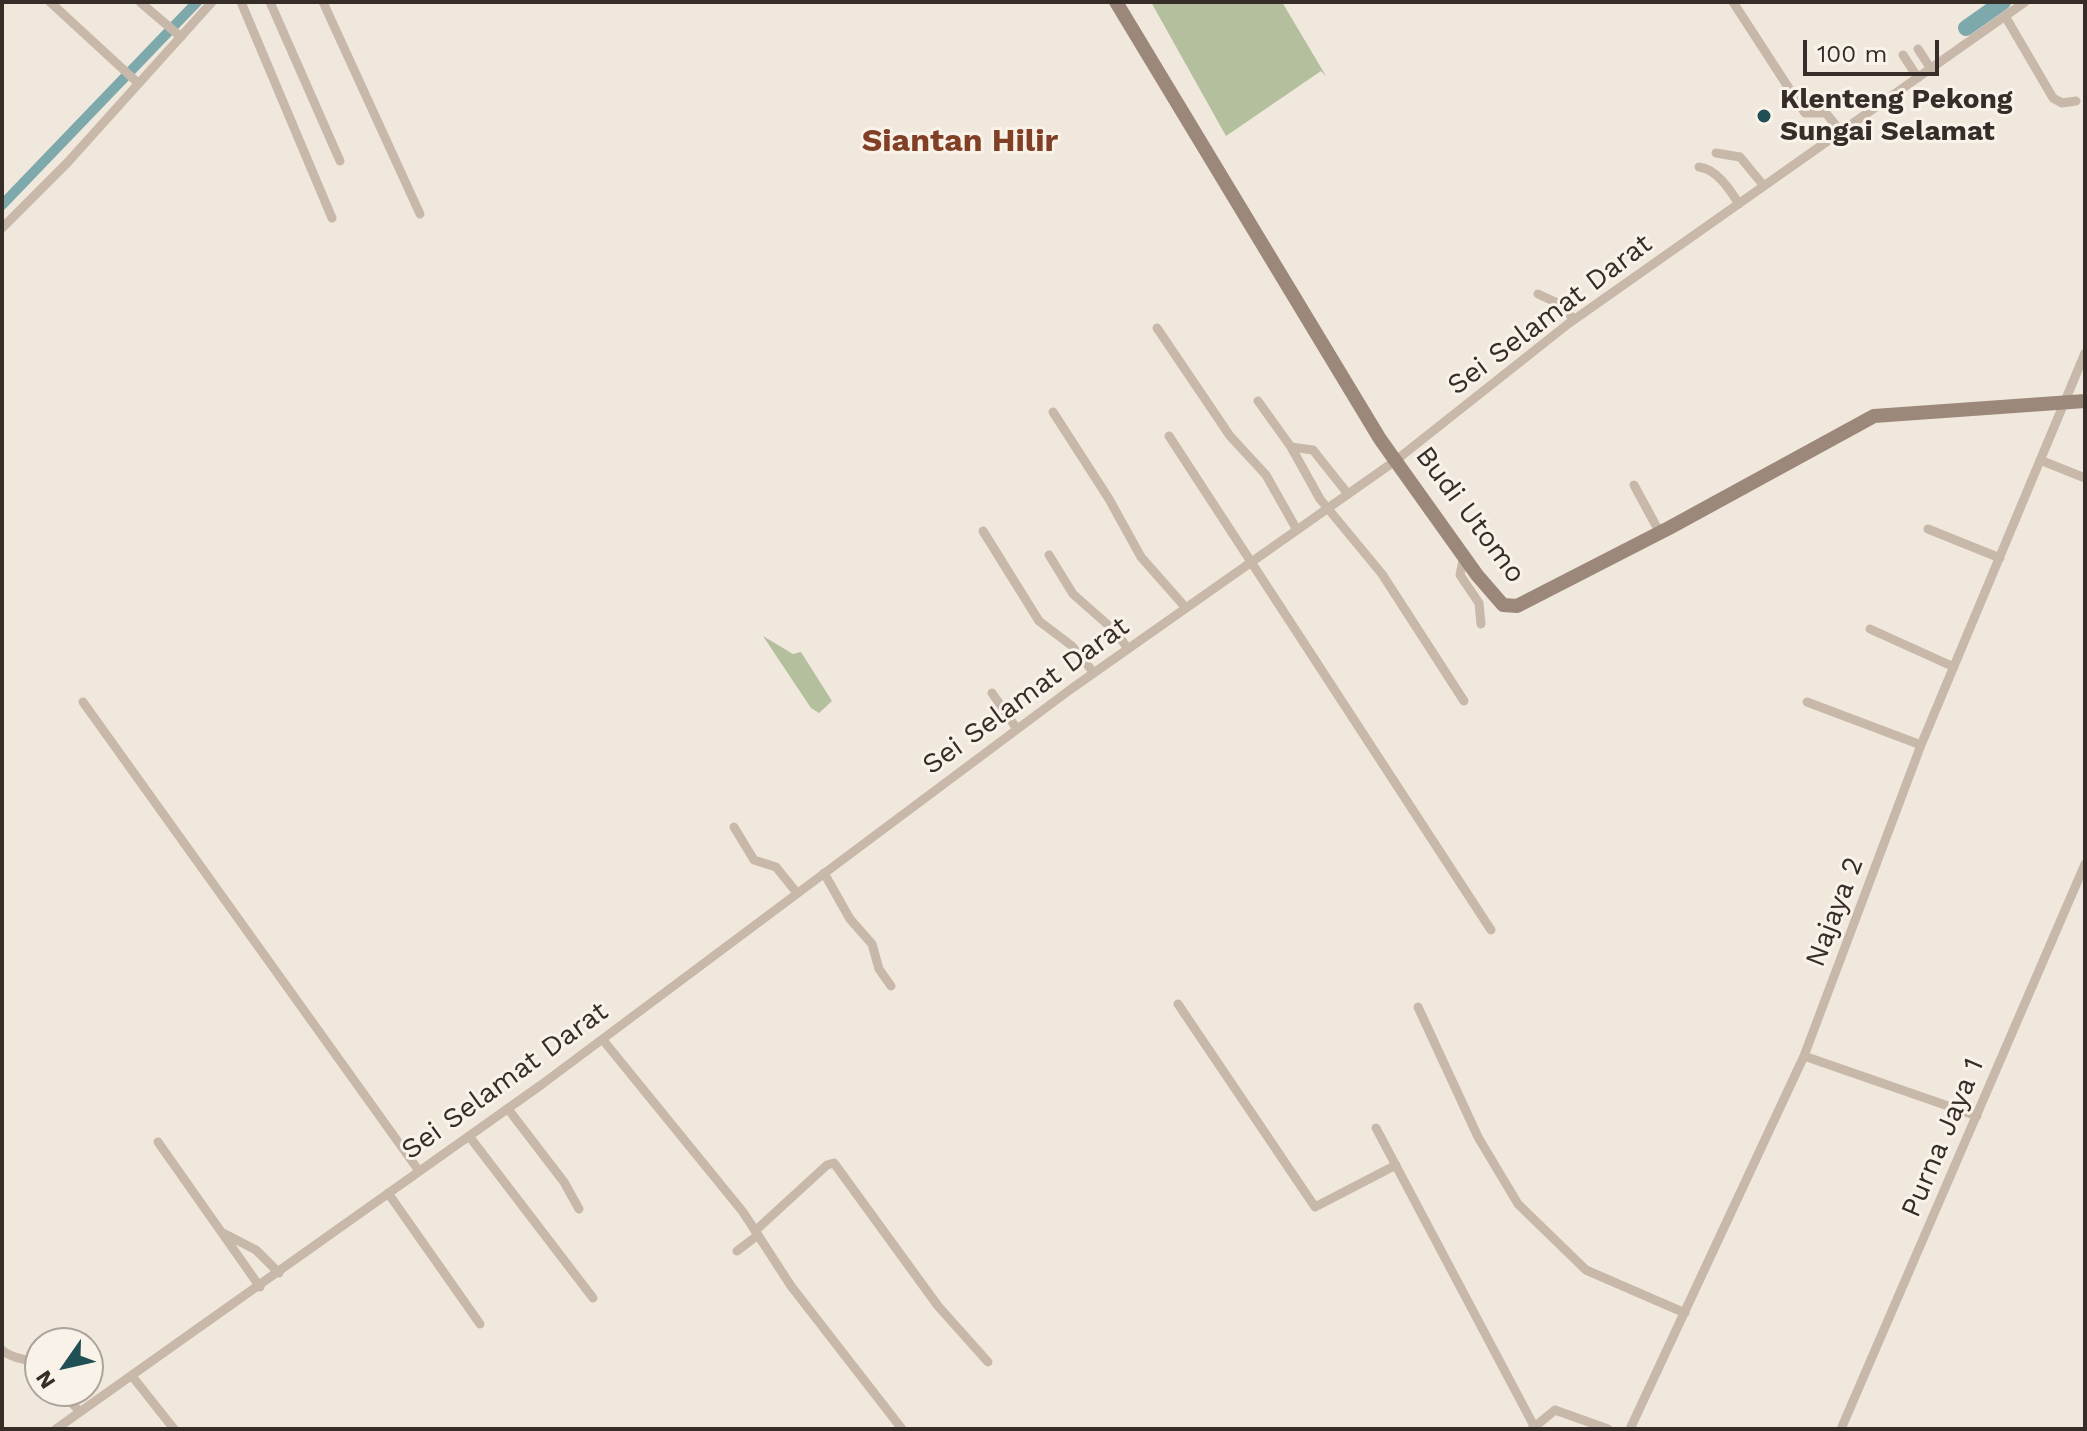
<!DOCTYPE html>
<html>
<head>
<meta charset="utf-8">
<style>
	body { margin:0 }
	#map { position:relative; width:2087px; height:1431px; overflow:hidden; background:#f1e8dd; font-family:"Work Sans",sans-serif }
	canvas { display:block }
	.frame { position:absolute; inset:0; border:4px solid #362d29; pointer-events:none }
	.north { position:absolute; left:24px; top:1327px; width:80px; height:80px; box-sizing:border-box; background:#f9f2e9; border:2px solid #aba39c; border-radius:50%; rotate:236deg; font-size:22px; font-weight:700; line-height:32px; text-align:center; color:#362d29 }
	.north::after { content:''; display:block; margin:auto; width:28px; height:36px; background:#205055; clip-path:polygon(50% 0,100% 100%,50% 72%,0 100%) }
	.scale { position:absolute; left:1803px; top:40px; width:136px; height:36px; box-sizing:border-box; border:4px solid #362d29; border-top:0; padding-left:10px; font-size:24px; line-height:28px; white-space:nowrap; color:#362d29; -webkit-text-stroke:6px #f9f2e9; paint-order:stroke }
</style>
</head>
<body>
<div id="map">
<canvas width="2087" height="1431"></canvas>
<div class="frame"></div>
<div class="north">N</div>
<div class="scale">100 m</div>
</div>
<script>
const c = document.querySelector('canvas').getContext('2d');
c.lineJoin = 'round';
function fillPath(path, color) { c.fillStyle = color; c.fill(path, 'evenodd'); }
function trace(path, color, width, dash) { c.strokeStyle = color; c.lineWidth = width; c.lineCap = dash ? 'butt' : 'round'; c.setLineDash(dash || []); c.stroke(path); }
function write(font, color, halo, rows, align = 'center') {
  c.font = font + ' "Work Sans",sans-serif'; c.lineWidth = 6; c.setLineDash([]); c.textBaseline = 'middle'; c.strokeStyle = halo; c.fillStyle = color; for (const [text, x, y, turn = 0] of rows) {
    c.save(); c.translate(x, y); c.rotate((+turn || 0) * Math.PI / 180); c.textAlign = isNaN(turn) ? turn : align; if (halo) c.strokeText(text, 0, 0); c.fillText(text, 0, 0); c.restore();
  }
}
fillPath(new Path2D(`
	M1151,2H1282L1326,76L1321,71L1226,136Z
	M763,636L793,654L801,652L832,701L819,713L811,708Z`), '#b3bf9d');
trace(new Path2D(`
	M2,205L197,2`), '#7da9ac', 10);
trace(new Path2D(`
	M1966,28L2003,2`), '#7da9ac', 16);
trace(new Path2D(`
	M50,2L138,83
	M140,2L181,37
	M241,2L332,218
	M270,2L340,161
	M323,2L420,214
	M1733,2L1805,113H1826L1841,132
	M2005,16L2053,98L2062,103L2076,101
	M1918,49L1931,69
	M1903,55L1918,78
	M1716,153L1740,157L1764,186
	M1699,167C1717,169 1730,190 1739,204
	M2,228L68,162L212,2
	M1538,294L1562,305L1574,320
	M1157,328L1230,436L1266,475L1297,530
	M1258,401L1291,447L1320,499L1382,574L1464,701
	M1053,412L1109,499L1141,557L1186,608
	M1169,436L1491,930
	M1291,447L1313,450L1348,494
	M2040,460L2085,478
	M1634,485L1660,533
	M1928,529L2000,558
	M983,531L1039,621L1072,646L1094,673
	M1049,555L1073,594L1116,632L1128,649
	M1464,556L1460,575L1479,603L1481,624
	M1870,629L1954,667
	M992,693L1017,729
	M83,702L419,1171
	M1807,702L1921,745
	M734,827L754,860L776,867L797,893
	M824,873L850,919L872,944L879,969L891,986
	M1178,1004L1315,1207L1396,1165
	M1418,1007L1478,1137L1518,1204L1586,1270L1685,1313
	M603,1040L743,1212L791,1286L902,1429
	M1804,1056L1977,1116
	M508,1109L564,1182L579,1209
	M1376,1128L1534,1426
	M469,1136L593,1298
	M158,1142L260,1287
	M388,1193L480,1324
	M755,1231L827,1165L834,1163L938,1306L988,1362
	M223,1233L256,1250L279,1273
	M737,1251L758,1235
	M2,1350C14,1361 29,1357 40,1367
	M132,1376L174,1429
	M61,1391L80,1412
	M56,1429L541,1085L1071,689L1395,461L1568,324L2025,2
	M1532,1429L1555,1410L1608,1429
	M1630,1429L1804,1056L1921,745L2085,353
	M1841,1429L2085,864`), '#c8b8a9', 9);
trace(new Path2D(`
	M1116,2L1380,439L1477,575L1503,605L1517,606L1669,528L1874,416L2085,401`), '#9c887b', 14);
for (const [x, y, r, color] of [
	[1764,116,8,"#205055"]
]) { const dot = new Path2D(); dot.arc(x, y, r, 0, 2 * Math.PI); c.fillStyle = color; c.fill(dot); trace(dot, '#f9f2e9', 3); }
write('bold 28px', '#362d29', '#f9f2e9', [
	["Klenteng Pekong",1780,100],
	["Sungai Selamat",1780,132]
], 'left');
write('28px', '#362d29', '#f9f2e9', [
	["Sei Selamat Darat",1550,315,-37],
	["Budi Utomo",1470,515,53],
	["Sei Selamat Darat",1026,696,-36],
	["Najaya 2",1835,912,-69],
	["Sei Selamat Darat",505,1081,-36],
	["Purna Jaya 1",1943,1138,-67]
]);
write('bold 32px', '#813f26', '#f9f2e9', [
	["Siantan Hilir",960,142]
]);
</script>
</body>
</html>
